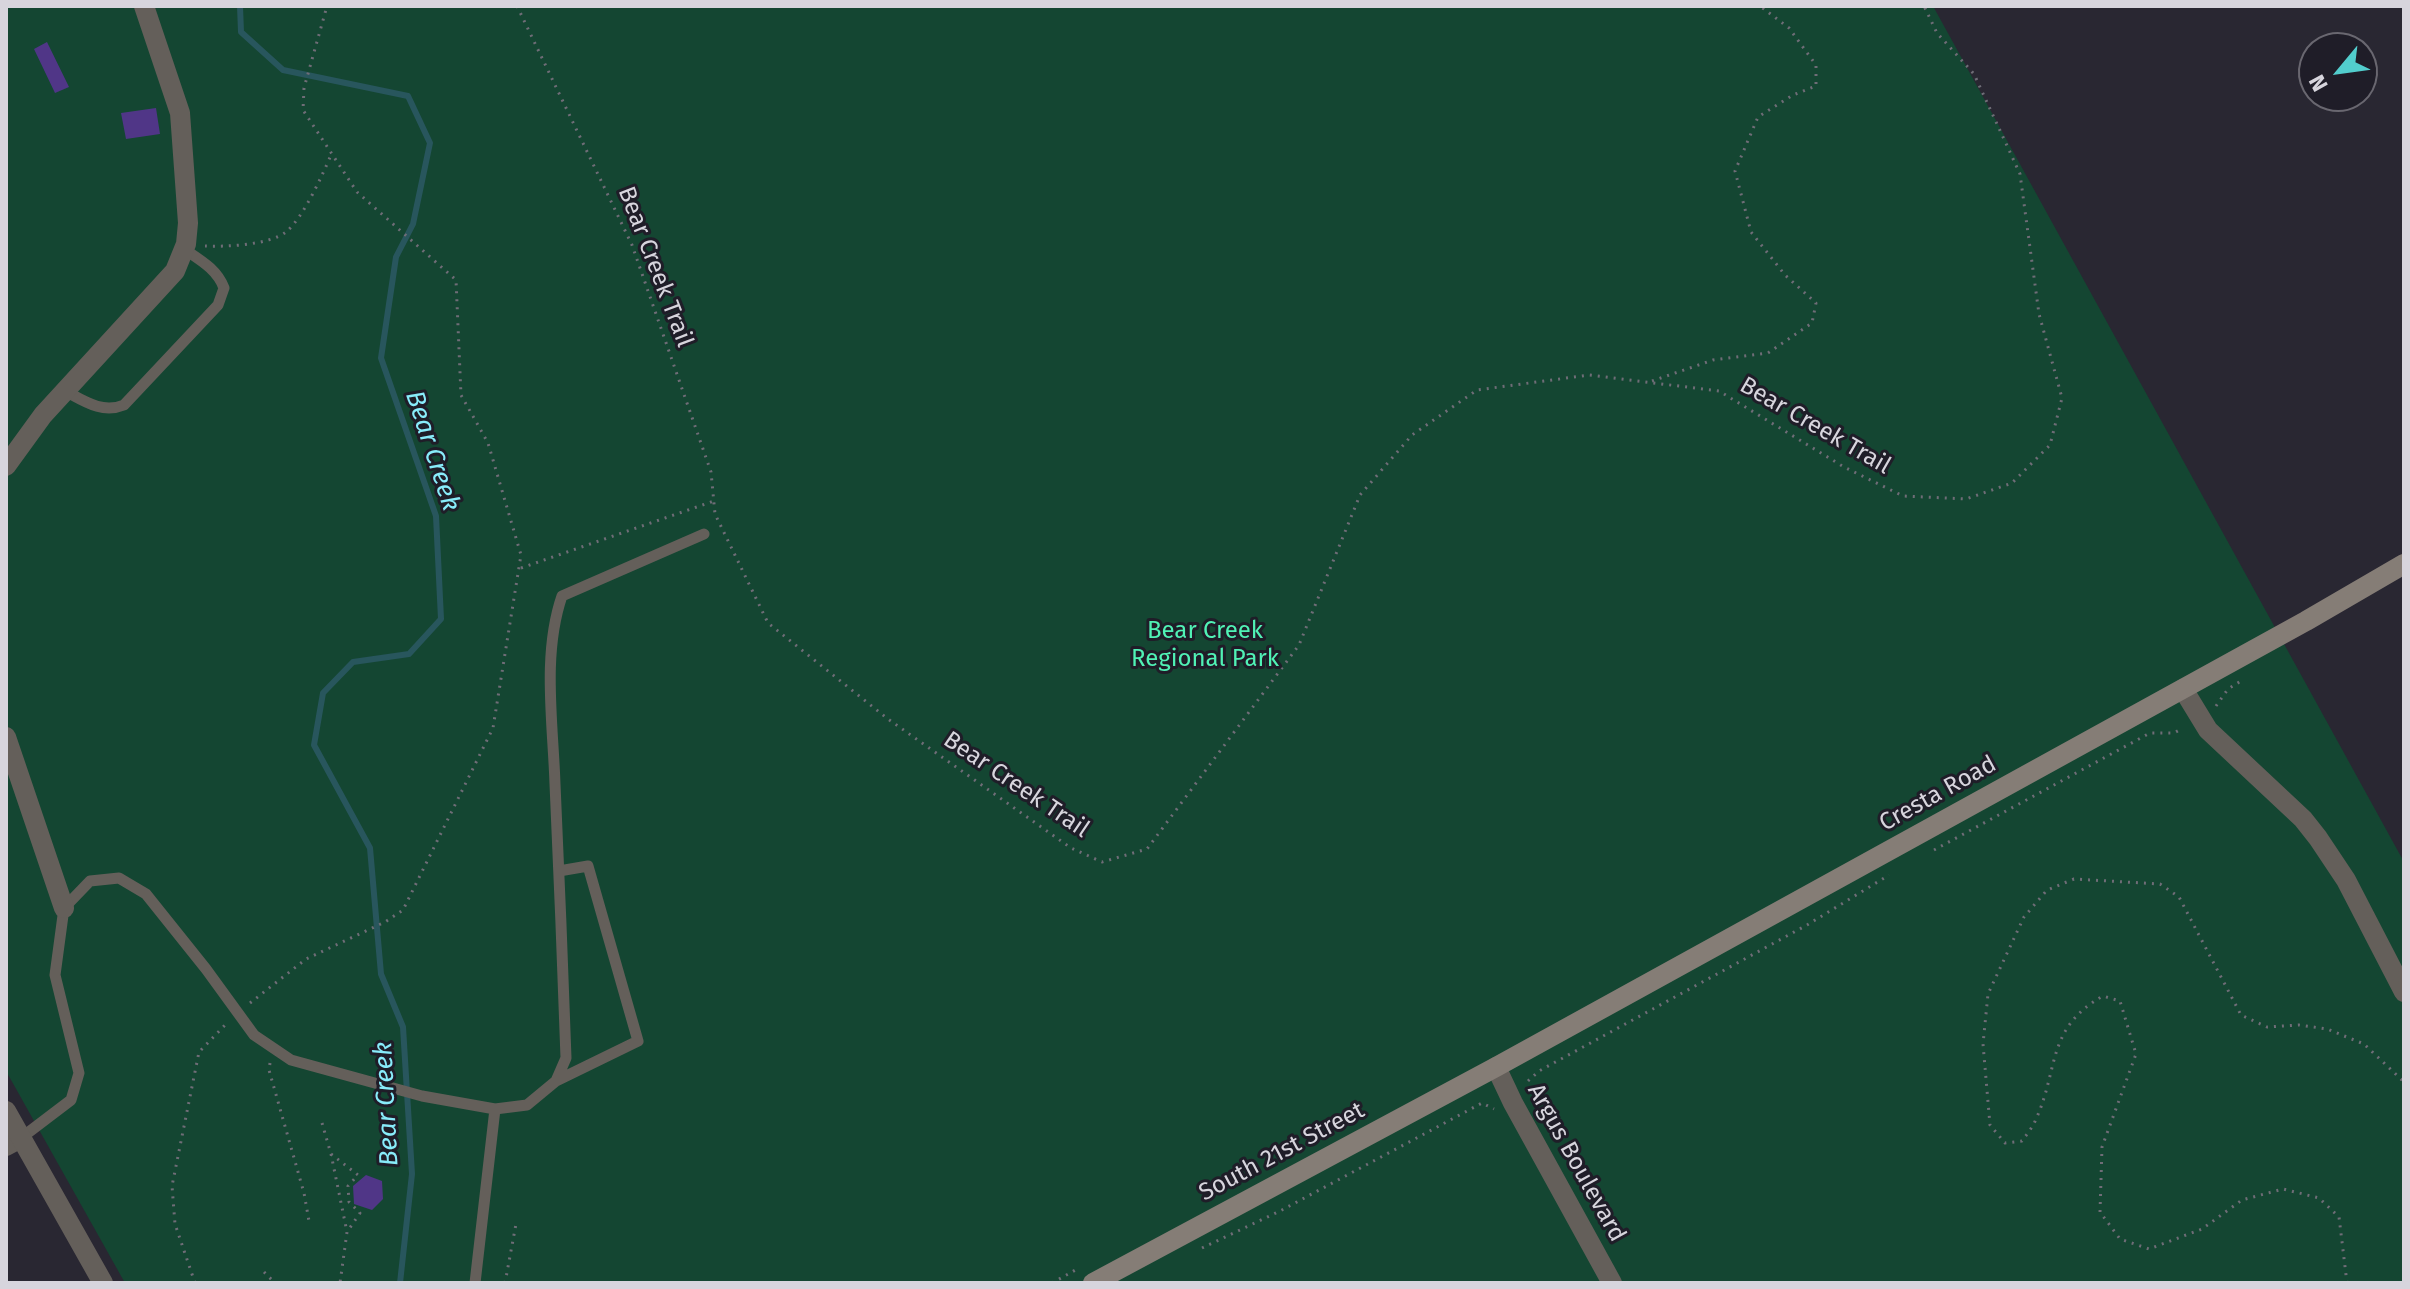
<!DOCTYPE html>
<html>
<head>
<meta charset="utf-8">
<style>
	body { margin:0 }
	#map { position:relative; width:2410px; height:1289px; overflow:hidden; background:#292732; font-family:"Fira Sans",sans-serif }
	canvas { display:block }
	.frame { position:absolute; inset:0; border:8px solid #d7d5dd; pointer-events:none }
	.north { position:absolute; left:2298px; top:32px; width:80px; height:80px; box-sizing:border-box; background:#1f1d28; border:2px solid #696770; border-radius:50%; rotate:241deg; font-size:22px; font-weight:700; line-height:32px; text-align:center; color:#d7d5dd }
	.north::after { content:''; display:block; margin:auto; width:28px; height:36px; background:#52cdcd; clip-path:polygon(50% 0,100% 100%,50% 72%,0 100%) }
</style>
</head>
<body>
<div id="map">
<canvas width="2410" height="1289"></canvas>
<div class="frame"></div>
<div class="north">N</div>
</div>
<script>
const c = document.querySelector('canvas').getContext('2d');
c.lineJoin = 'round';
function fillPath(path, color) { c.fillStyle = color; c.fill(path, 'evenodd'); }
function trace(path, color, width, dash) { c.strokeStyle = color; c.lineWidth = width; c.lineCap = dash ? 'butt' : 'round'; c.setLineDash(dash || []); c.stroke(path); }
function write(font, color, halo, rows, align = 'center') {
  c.font = font + ' "Fira Sans",sans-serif'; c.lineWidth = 6; c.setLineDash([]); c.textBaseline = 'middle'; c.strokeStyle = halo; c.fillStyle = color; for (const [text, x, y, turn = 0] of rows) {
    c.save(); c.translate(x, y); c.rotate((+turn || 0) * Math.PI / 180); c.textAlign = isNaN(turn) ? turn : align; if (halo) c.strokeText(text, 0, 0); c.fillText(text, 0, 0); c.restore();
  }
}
fillPath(new Path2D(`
	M6,6H1933L2404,862V1283H125L6,1071Z`), '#144632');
trace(new Path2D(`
	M240,6L241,32L283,70L408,96L430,143L413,224L396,257L381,358L436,516L441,619L409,654L353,662L323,693L314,745L370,848L381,974L403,1027L412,1174L400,1283`), '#28565d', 6);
fillPath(new Path2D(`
	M47,42L69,87L55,93L34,49Z
	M156,108L160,134L126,139L121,113Z
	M366,1175L382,1181L383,1199L372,1210L354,1204L353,1186Z`), '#503687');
trace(new Path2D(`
	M517,6L632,245L711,472L715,514L768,623L888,719L1071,848L1102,862L1147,849L1299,645L1360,495L1412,435L1477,390L1589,375L1719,391L1844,467L1903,496L1966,499L2012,483L2050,445L2062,398L2039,314L2020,174L1974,74L1937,33L1924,6
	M205,246C226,247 269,245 286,232C303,218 322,176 331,155
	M1652,381L1713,360L1768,353L1812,323L1816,303L1785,275L1751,232L1735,171L1758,117L1793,95L1816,86V65L1789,28L1760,6
	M521,568L714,501
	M2216,706L2228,689L2241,681
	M1934,850L2150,733H2174L2183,728
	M250,1003L306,959L385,922L403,910L493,728L521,555L488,443L461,395L456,280L357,192L303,110L304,88L327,6
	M270,1063L269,1070L304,1193L309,1221
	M1528,1089V1081L1539,1071L1807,925L1889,875
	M322,1123L331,1154L347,1232L340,1283
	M331,1154L358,1175L348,1186L349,1202L360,1213L347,1232
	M1202,1248L1280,1211L1482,1103L1494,1109
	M264,1272L275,1283
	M195,1283L175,1224L172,1186L199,1052L226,1024
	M505,1283L516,1224
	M1052,1283L1079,1268
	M2347,1283L2339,1217L2319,1198L2283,1189L2242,1200L2202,1229L2149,1249L2120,1239L2100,1212L2102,1147L2136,1054L2120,1001L2103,996C2046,1028 2059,1069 2036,1119C2033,1127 2027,1134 2022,1141L2005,1143L1990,1125L1983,1044L1988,994L2024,917L2047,890L2074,879L2160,884L2179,897L2241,1015L2267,1027L2299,1025L2327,1029L2364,1044L2404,1082`), '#6f6d77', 3, [2, 6]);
trace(new Path2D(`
	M65,391C84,401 102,414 124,405L218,305L224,288C217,269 200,260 184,249
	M559,871L588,866L638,1041L556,1081L566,1058C563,967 559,875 555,784C553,723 542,654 562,596L704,534
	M21,1138L71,1100L79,1073L55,975L64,908L90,881L119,878L146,894L206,969L254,1035L291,1060L422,1096L495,1109L527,1105L556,1081
	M475,1283L495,1109`), '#645f5a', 11);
trace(new Path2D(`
	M6,466L43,415L175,271L186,244L188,223L180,113L144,6
	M2183,689L2208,730L2303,819L2318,838L2346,880L2404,992
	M6,737L64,908
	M1496,1067L1513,1103L1612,1283
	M6,1146L21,1138`), '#645f5a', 20);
trace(new Path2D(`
	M6,1111L103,1283`), '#645f5a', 20);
trace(new Path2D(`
	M1093,1283L1496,1067L2306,621L2404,564`), '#857d76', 20);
write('24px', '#d7d5dd', '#1f1d28', [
	["Bear Creek Trail",655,267,69],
	["Bear Creek Trail",1815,426,30],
	["Bear Creek Trail",1016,785,34],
	["Cresta Road",1938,794,-29],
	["South 21st Street",1282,1152,-28],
	["Argus Boulevard",1576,1163,61]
]);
write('24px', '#50f2b5', '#1f1d28', [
	["Bear Creek",1205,631],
	["Regional Park",1205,659]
]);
write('italic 26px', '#88ecfa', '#1f1d28', [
	["Bear Creek",432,451,72],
	["Bear Creek",387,1104,-93]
]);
</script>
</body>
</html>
